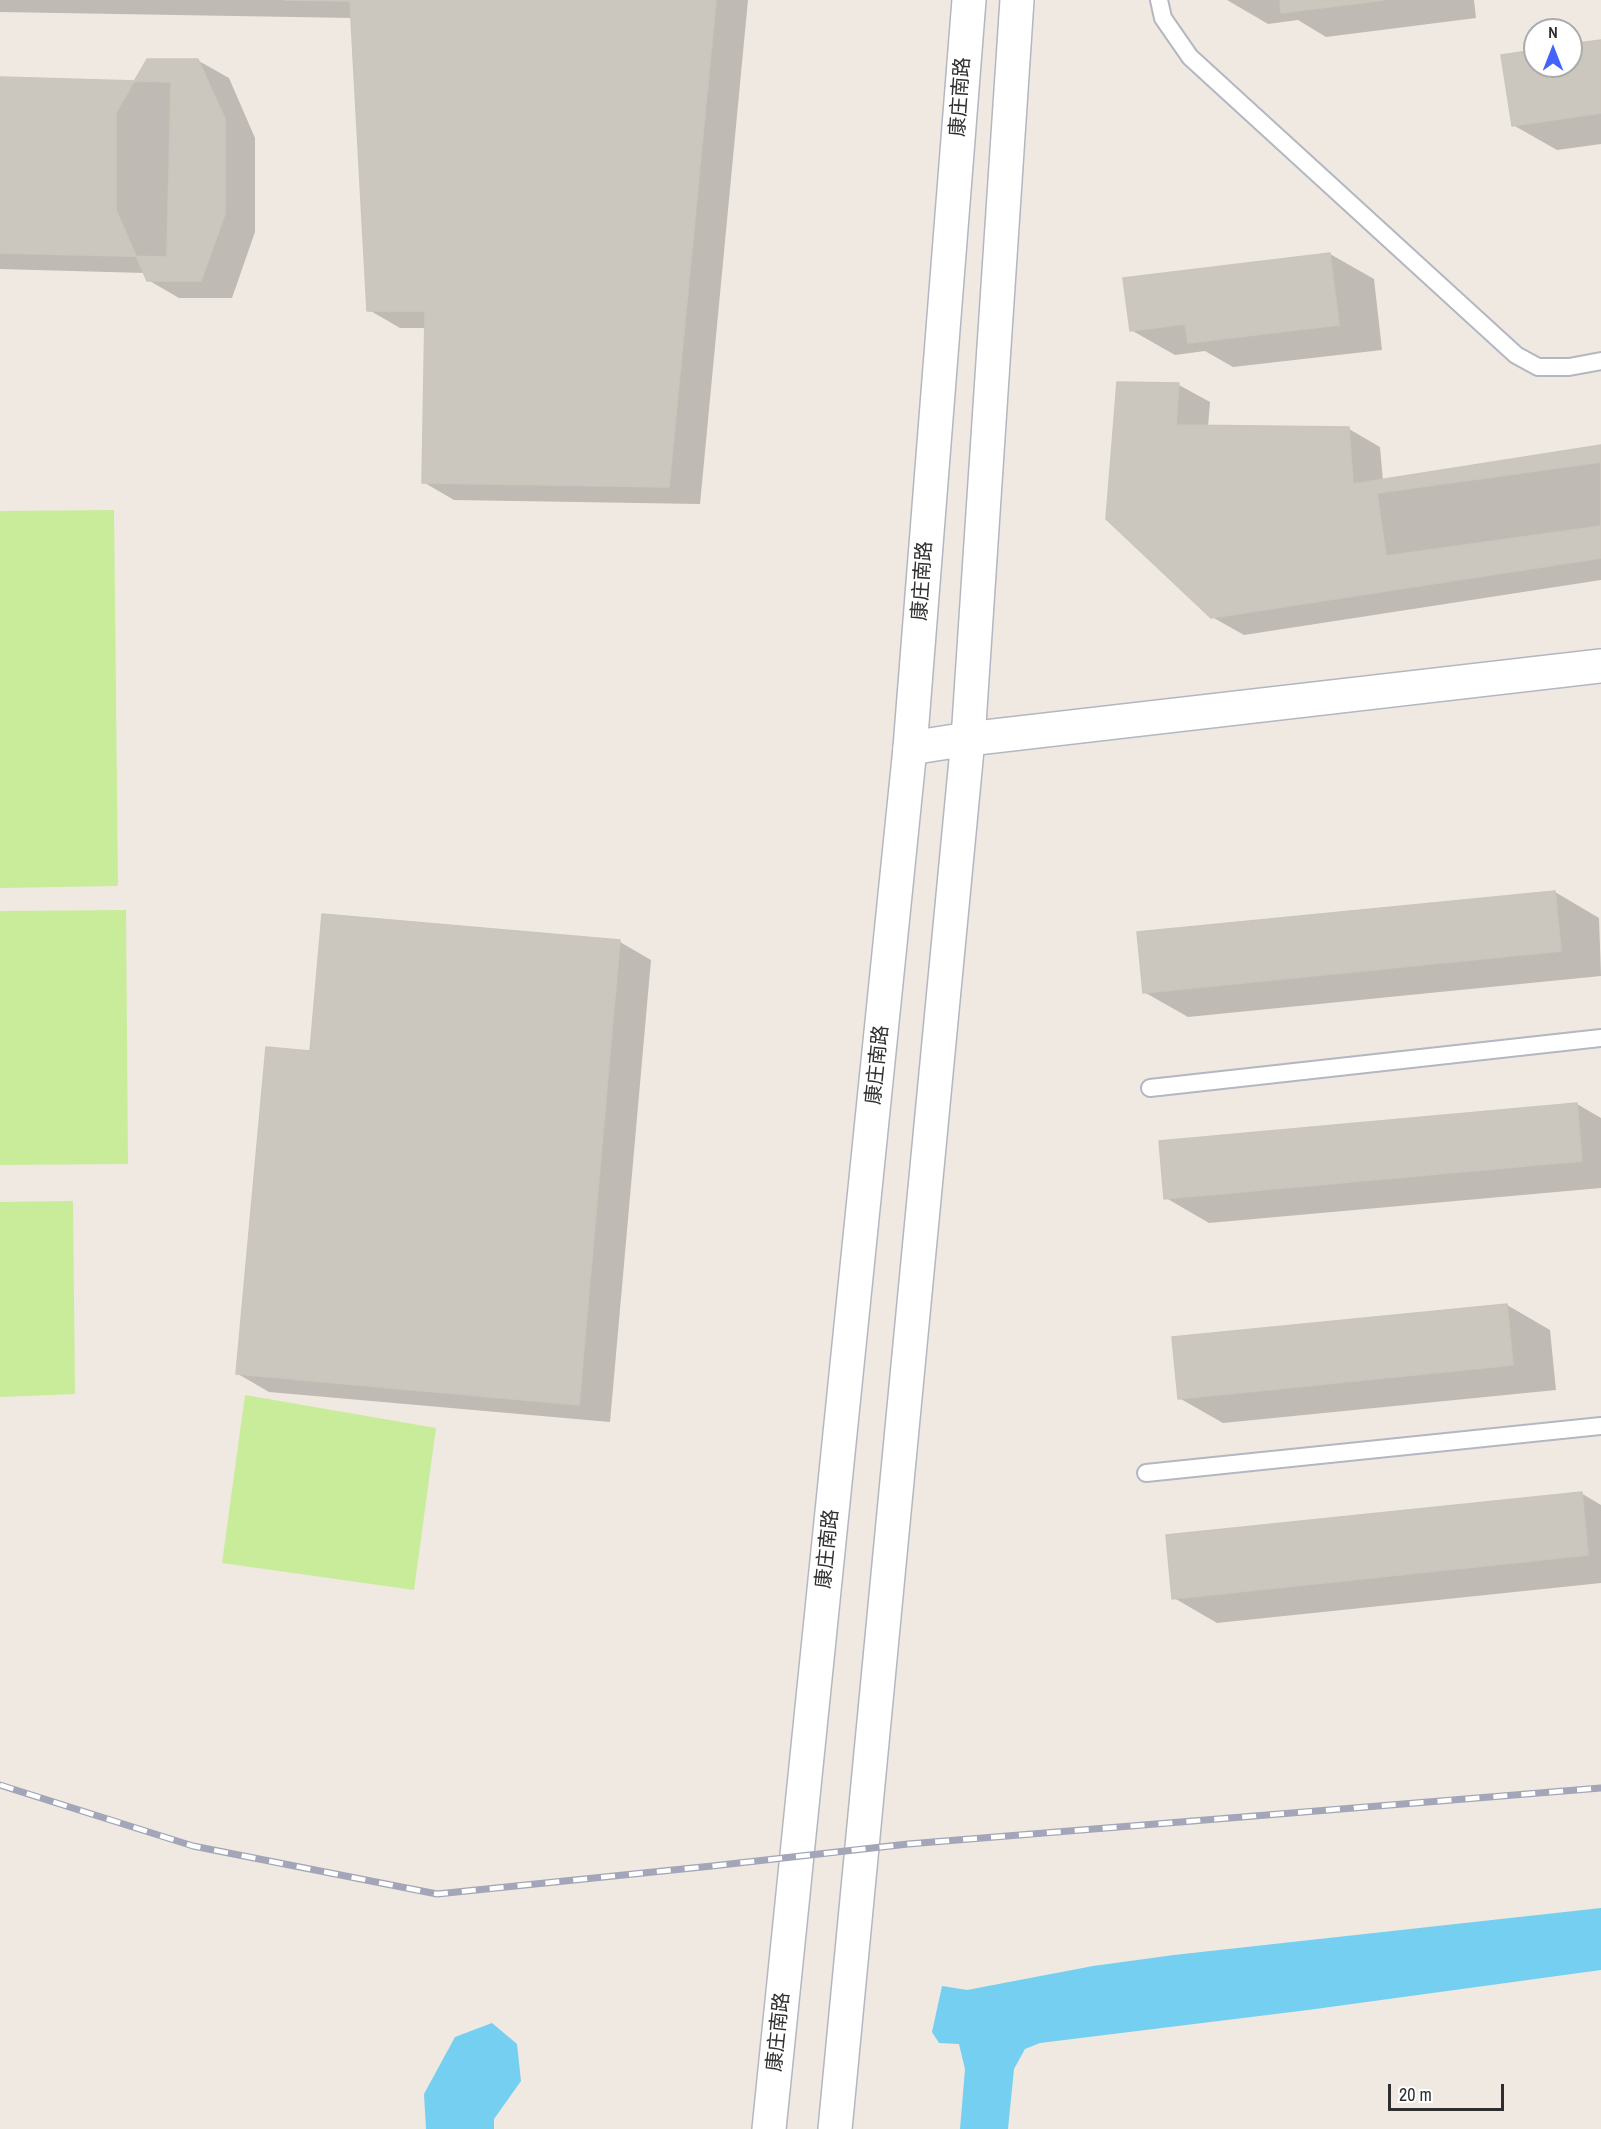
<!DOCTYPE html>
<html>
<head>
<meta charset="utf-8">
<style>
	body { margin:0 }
	#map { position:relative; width:1601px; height:2129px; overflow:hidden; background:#efe9e1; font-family:"Archivo Narrow",sans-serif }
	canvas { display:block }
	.north { position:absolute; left:1523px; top:18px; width:60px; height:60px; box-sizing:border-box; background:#fff; border:2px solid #ababab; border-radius:50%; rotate:0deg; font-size:16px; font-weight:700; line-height:24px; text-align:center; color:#2e2e2e }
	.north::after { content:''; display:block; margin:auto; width:21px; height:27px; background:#4264fb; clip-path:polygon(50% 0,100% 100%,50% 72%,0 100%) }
	.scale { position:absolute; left:1388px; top:2084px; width:116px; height:27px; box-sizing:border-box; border:3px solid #2e2e2e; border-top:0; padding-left:8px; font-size:18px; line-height:21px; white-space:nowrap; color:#2e2e2e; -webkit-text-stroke:4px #fff; paint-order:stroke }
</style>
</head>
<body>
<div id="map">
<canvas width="1601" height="2129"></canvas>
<div class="north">N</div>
<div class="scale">20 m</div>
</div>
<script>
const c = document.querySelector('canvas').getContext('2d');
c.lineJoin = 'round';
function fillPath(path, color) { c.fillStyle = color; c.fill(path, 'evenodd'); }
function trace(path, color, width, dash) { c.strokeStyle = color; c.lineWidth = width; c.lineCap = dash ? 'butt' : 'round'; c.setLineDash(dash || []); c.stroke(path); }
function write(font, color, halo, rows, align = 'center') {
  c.font = font + ' "Archivo Narrow","Noto Sans SC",sans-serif'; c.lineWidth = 4.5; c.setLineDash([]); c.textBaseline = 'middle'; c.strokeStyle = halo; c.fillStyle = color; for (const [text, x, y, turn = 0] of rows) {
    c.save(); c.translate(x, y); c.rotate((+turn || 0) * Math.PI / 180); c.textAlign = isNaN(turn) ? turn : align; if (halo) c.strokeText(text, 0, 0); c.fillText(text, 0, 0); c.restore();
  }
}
fillPath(new Path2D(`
	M114,510L118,886L0,888V511Z
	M126,910L128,1164L0,1165V911Z
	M73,1201L75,1394L0,1397V1202Z
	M245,1395L436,1428L414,1590L222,1563Z`), '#c9ec9a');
fillPath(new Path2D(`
	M1601,1908V1970L1308,2010L1040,2043L1025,2049L1014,2069L1008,2129H960L965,2069L959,2044L939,2043L932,2032L942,1986L967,1990L1093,1966L1174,1955Z
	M492,2023L517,2044L521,2081L494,2119V2129H426L424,2094L455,2037Z`), '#75cff0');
fillPath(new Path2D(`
	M0,0H748L700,504L454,500L423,482L426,328H400L369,310L352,18L0,12Z
	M1227,0H1474L1476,18L1326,37L1298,20L1268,24Z
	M1601,41V144L1557,150L1513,125L1535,66H1571V46Z
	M197,60L229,78L255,138V232L232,298H179L148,280L145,273L0,269V79L135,82Z
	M1330,254L1374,279L1382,350L1233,367L1205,351L1175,355L1131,330Z
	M1118,383L1179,385L1210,402L1208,427L1349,429L1380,447L1383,481L1601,446V580L1244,635L1212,617Z
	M1555,892L1599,918L1601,976L1188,1017L1144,992Z
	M620,942L651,960L610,1422L269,1392L238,1374L312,1052Z
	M1577,1104L1601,1118V1188L1209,1223L1166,1198Z
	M1507,1305L1550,1330L1556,1390L1223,1423L1179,1398Z
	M1581,1493L1601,1505V1583L1217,1623L1174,1598Z`), '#0003');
const building = new Path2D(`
	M284,0H716L669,487L422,483L425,311H367L350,1Z
	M1280,0H1384L1281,13Z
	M1601,40V113L1512,126L1501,55L1535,50V66H1571V44Z
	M147,59H198L225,119V214L201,281H147L116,210V113Z
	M0,77L171,82L167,257L0,253Z
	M1330,253L1339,325L1188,343L1185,324L1130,331L1123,278Z
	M1117,382L1179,383L1176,425L1349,427L1353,484L1601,445V558L1211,618L1106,519Z
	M1601,462V526L1386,556L1377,493Z
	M1555,891L1561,951L1143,993L1137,932Z
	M322,914L620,940L579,1405L236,1374L266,1047L310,1051Z
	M1577,1103L1582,1161L1164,1199L1159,1141Z
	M1507,1304L1513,1365L1178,1399L1172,1337Z
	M1582,1492L1588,1555L1172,1599L1166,1535Z`);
fillPath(building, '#cbc7bf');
trace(building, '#cbc5ba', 1.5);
const lane = new Path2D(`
	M1159,0L1163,18L1190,57L1516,355L1538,367H1569L1601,361
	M1150,1088L1601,1038
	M1146,1473L1601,1426`);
const street = new Path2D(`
	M910,748L968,739L1601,666`);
const secondary = new Path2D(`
	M769,2129L910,748L969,0
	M835,2129L968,739L1017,0`);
trace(lane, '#b4b7c1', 20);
trace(street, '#b4b7c1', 36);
trace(secondary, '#b4b7c1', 36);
trace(lane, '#fff', 16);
trace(street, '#fff', 33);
trace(secondary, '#fff', 33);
const rail = new Path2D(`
	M0,1785L193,1846L437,1894L712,1866L908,1844L1601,1788`);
trace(rail, '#a3a6b8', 7);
trace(rail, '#fff', 4.5, [14]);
write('20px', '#2e2e2e', '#fff', [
	["康庄南路",961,97,-86],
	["康庄南路",923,581,-86],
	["康庄南路",878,1065,-84],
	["康庄南路",828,1549,-84],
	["康庄南路",779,2032,-84]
]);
</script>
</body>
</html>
